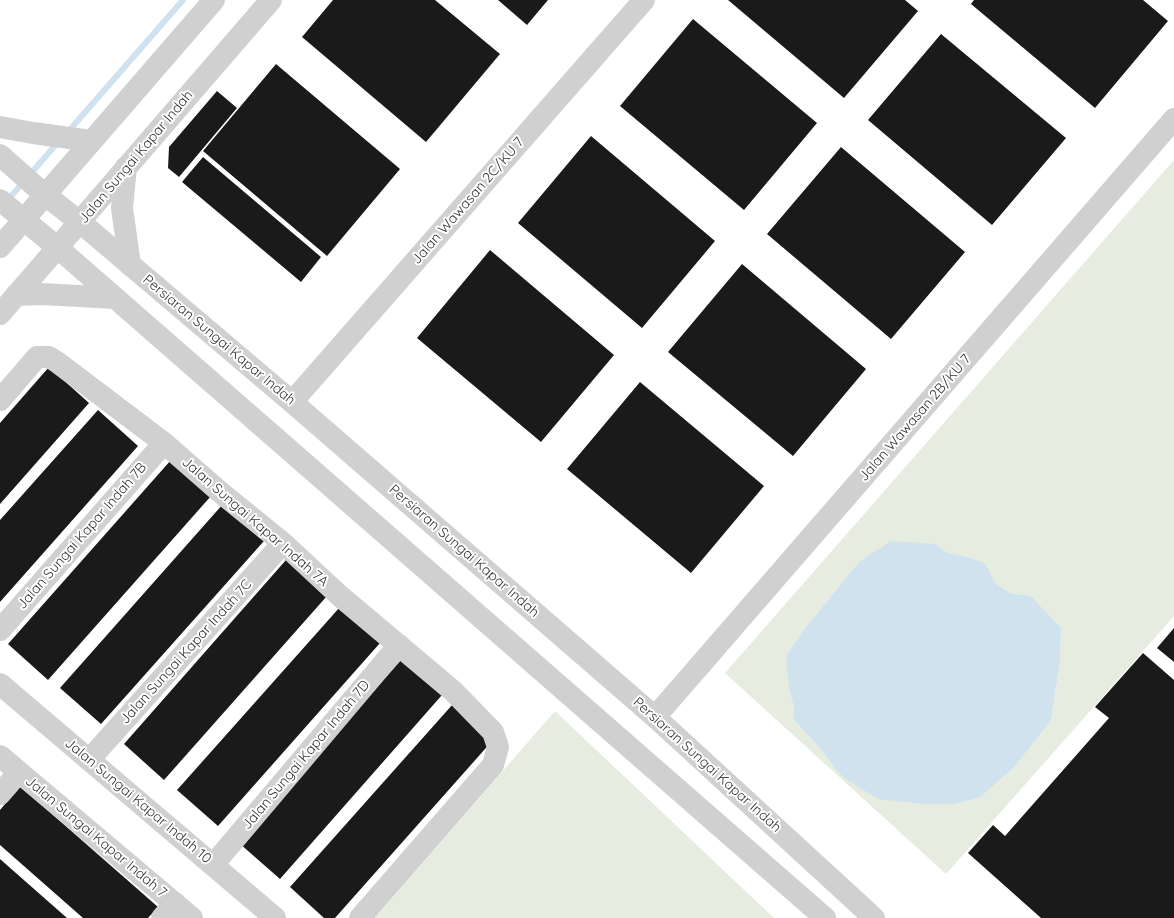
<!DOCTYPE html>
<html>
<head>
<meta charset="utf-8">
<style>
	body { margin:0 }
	canvas { display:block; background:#fff }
</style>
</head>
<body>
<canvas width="1174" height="918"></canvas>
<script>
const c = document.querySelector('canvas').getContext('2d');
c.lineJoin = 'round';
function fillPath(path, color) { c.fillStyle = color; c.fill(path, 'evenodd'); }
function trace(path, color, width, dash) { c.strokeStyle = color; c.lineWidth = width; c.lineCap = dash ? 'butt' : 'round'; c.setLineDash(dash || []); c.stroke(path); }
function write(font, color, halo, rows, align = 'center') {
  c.font = font + ' Quicksand,sans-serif'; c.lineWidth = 4; c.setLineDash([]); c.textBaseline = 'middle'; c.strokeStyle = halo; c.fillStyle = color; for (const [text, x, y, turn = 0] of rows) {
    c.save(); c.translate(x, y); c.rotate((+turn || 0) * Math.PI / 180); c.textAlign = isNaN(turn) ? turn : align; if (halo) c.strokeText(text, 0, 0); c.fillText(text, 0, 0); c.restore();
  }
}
fillPath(new Path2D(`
	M1174,160V616L946,874L725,673ZM935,544L948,553L969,557L986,564L995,583L1010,593L1031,596L1061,629L1060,662L1051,720L979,798L954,804H925L834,767L821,749L793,719L794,707L786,656L802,632L858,563Z
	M555,711L774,918H375Z`), '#e6ecdf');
fillPath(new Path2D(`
	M891,541L935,544L948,553L969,557L986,564L995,583L1010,593L1031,596L1061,628L1060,662L1051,720L1015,766L979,798L954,804H925L878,799L844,778L834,767L821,749L793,719L794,707L789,687L786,656L802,632L858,563Z`), '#cfe2ee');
trace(new Path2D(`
	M67,133L183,0
	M6,202L59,141`), '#cfe2ee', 6);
fillPath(new Path2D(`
	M333,0H435L500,54L426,142L302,37Z
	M498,0H548L527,25Z
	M728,0H905L918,11L844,98Z
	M974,0H1143L1168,21L1095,108L971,4Z
	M693,19L817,123L744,210L620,106Z
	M941,34L1066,138L992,225L868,120Z
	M276,64L400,169L327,256L203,151Z
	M217,91L237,108L179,177L168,168L169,147Z
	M591,136L715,241L642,328L518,223Z
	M841,147L965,252L891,339L767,234Z
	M203,157L321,257L301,282L182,182Z
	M490,250L614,355L541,442L417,338Z
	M742,264L866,369L793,456L668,352Z
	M49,367L89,403L0,504V423Z
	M640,382L764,486L691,573L567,469Z
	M98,410L138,446L0,602V520Z
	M171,460L211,496L48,680L8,644Z
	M223,504L264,541L101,724L60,688Z
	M286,560L327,596L164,780L124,744Z
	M340,607L380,643L218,826L177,790Z
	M1174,628V662L1157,648Z
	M1143,653L1174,680V918H1041L968,853L993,825L1005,836L1109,718L1095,707Z
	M402,659L442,695L280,879L239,843Z
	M453,704L493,740L335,918H324L290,887Z
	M20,786L158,907L148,918H83L0,845V810Z
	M0,859L67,918H0Z`), '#1a1a1a');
trace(new Path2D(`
	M0,127L33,133L91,141
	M0,155L45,195L80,222L292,402L655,717L874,918
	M126,167L122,208L130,265
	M0,200L58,248L825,918
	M0,247L214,0
	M16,295L42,294L115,298
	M0,314C91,210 180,104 271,0
	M0,400L37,357H49L57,362L164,443L220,492L283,543L340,596L453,691L493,732L498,747L493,765L360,918
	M292,402L644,0
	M0,630L164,443
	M0,684L275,918
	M655,717L1174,119
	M0,756L192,918
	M89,760L283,543
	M0,794L19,772
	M213,865L399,645
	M162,918L175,903`), '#d0d0d0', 22);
write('14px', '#333', '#fff', [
	["Jalan Sungai Kapar Indah",136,157,-50],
	["Jalan Wawasan 2C/KU 7",468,201,-49],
	["Persiaran Sungai Kapar Indah",219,340,40],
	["Jalan Wawasan 2B/KU 7",915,418,-49],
	["Jalan Sungai Kapar Indah 7A",255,522,41],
	["Jalan Sungai Kapar Indah 7B",82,536,-49],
	["Persiaran Sungai Kapar Indah",464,551,41],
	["Jalan Sungai Kapar Indah 7C",186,652,-48],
	["Jalan Sungai Kapar Indah 7D",306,755,-50],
	["Persiaran Sungai Kapar Indah",707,765,42],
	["Jalan Sungai Kapar Indah 10",138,801,40],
	["Jalan Sungai Kapar Indah 7",96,837,40]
]);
</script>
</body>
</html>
